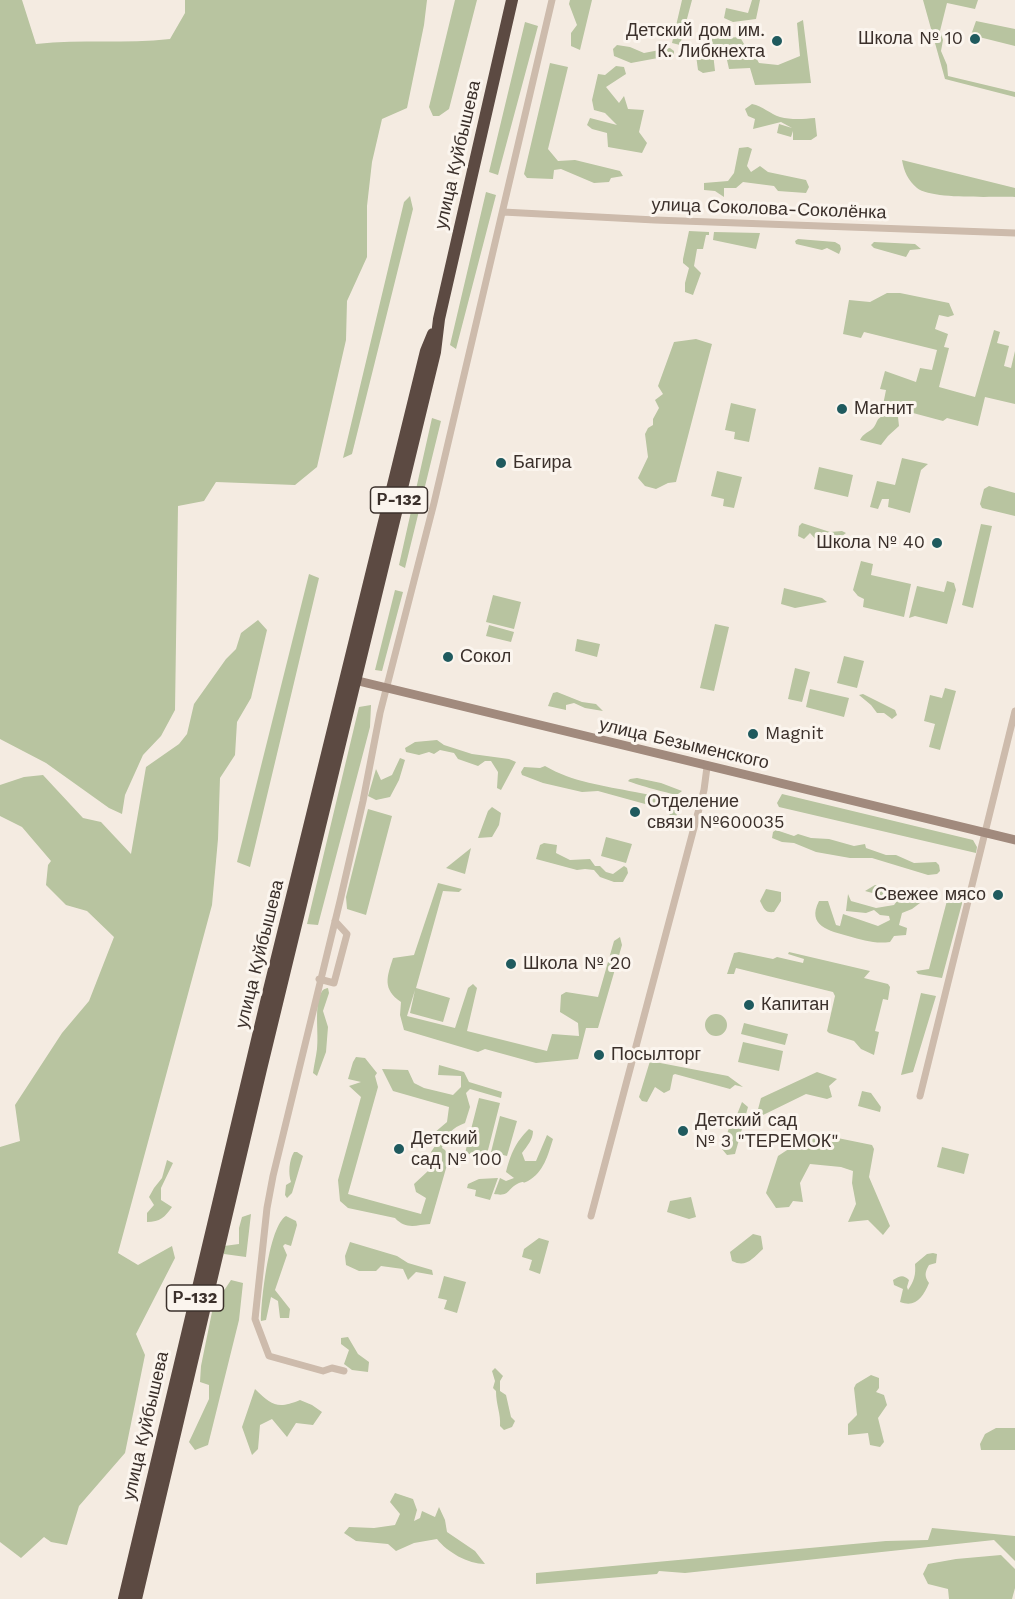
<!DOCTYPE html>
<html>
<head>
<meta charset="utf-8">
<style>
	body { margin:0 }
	canvas { display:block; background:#f4ebe1 }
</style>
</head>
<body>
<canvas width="1015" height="1599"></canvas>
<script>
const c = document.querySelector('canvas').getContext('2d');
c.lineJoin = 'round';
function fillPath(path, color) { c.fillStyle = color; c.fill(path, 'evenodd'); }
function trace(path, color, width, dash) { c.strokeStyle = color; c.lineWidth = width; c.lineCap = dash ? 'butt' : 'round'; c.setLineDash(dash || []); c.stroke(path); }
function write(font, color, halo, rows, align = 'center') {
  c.font = font + ' "Work Sans",sans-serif'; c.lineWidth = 6; c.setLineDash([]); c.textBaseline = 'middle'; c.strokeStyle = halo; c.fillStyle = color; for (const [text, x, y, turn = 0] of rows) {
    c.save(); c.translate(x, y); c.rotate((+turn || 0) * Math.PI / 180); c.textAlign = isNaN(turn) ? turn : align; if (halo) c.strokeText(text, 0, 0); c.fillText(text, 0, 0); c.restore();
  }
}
fillPath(new Path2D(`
	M0,0H22L36,44C81,39 126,44 170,39L185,13V0H427L424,25L407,108L382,119L372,162L367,206V257L347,301L346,340L317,467L295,485L216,482L204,501L178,506L175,710L161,736L143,755L125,795L122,814L109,808L46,763L0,739Z
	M455,0H477L449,109L439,116H433L429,107Z
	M570,0H592L580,50L571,46V33L577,25L569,4Z
	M682,0H692L680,45L672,43Z
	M752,0H760L756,19L733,22L724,18L726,8L748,13Z
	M923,0H978L975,9L947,3L940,31L943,40L941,51L947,65L948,76L1015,92V97L945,79Z
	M803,20L811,83L755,85L750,68L729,69L725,51L713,53L715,71L703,73L698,70L695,48L709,42L717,33L723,38L740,37L744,44L751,49L759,63L778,65L800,56L797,23Z
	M976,21L1015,29V46L971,35Z
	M525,22L538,26L498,175L489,172Z
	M617,45L630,47L644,53L670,48L674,51V55L631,63L614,56L613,49Z
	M550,63L568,67L548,149L558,161L575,160L620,171L623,176L611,178L609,182L594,183L561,169L554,170L553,179L527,178L524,174Z
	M616,66L624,67L626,74L606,87L619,103L624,96L628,109L644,110L639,132L647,143L642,153L608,147L607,133L592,129L587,125L590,118L617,125L605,113L594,110L592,100L598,74L605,75Z
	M752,104C763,106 770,114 780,117C791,120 804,119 815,118L817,136L811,140H793V131L791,137L777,133L779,124L792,128L781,122L753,129L755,119L748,116L745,109Z
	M748,147L752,149L747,166L751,172L760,166L768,172L806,180L809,187L806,193L778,191L774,186L743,182L736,188H724V197L715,191L704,190V183L728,181L734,173L739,148Z
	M902,160L1015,188V197C994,196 932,200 917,188C908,180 904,172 902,160Z
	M486,192L496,195L456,349L450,345Z
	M410,196L413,209L352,454L343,458L404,202Z
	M689,231L709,232V235H706L703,249H697L694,266L701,273L693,295L685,292V283L689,268L683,263V259Z
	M714,232L760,233L756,249L713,240Z
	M798,239L835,242L840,245L841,249L839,254L827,248L822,250L796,244L795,241Z
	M874,242L915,244L921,249L910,250L906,257L874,248L871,245Z
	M887,293H900L949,303L954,315L948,317L939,315L935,329L948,334L944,347L949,348L939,387L975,397L994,330L1000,332L997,343L1009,346L1004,366L1011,368L1015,351V404L985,397L978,426L947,418L943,421L883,405L886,390L880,389L885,371L916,382L920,368L932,370L937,350L864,332L861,338L843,334L849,300L870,302Z
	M696,339L712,344L676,482L668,483L656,489L645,486L638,478L648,457L645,434L648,428L653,425V419L659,408L655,400L663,394L658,386L674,342Z
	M731,403L756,409L749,442L734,439L735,432L725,430Z
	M883,416L898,417L899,426L888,436L881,445L860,440C863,433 870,432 874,427C878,421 876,419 883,416Z
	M432,418L441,421L405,568L399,565Z
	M902,458L928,464L921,470L910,513L888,507L889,499H882L878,509L870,507L877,481L895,485Z
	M819,467L853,475L848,497L814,489Z
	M717,471L742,477L734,508L723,506L724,499L711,496Z
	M989,486L1015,493V516L982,508L980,504L984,489Z
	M802,523L830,532L842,531L846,533L838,539L842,542L841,546L831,545L826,541L819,543L810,533L804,539L798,536L799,526Z
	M981,524L992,526L973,608L962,605Z
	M861,561L873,564L871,575L911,584L904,617L863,607L864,599L858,596L853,590Z
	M309,574L319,578L250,867L237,862Z
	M947,581L954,583L956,590L947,624L915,616L909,618L917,586L944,592Z
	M784,588L822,598L827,602L795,608L781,604Z
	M395,590L403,592L382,671L375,670Z
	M493,595L521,602L514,629L486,622Z
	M258,620L267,630L251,698L237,722L235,755L220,778L218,839L212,905L118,1253L138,1265L172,1246L175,1258L136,1334L145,1355L125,1453L79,1506L67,1545L51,1542L44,1537L21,1558L0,1542V1147L20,1141L15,1105L62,1033L89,1001L114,937L87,911L66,905L46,885L48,865L51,861L22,827L0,816V785L24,777L43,775L83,818L101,822L131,854L146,767L179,744L187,734L194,704L226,659L236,649L241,633Z
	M715,624L729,627L714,691L700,688Z
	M489,625L514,632L511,642L486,636Z
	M577,639L600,644L597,657L575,651Z
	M844,656L864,661L857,688L837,683Z
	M795,668L810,672L802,702L788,699Z
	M945,688L956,691L940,750L929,747L935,724L924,721L930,695L942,698Z
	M810,689L849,698L844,717L806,707Z
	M557,692L582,702L596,704L603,711L585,708L574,703L566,705V710L548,706L553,693Z
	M863,694L895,710L897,715L892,719L884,713H877L871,705L859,695Z
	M371,705L370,727L318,925L307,924L359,707Z
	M437,740L444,745L472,754L509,759L516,762L501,790L497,788L498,772L491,761H485L478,766L458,759L454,753L440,750L434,754L429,752L419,755L406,752L405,748L415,742Z
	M400,758L405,760L399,780L390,797L376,800L368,796L376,769L381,780L392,775Z
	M545,766C572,782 605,786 635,792C649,795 662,796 674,805L679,823L678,828L672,831L669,819L670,810L665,805H659L656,807L598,791L582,792L543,783L522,775L521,772L524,767L540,768Z
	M637,778L661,783L682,791C678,794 678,795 673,794C667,793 631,783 628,781L630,779Z
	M782,794L973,840L977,847L976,853L779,807L777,803Z
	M492,807L501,813L499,825L492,837L478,838L488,811Z
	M368,809L392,816L366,915L347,909L346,897Z
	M776,830L794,836L798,834L811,838L829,839L854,846L865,844L866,848L886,855H896L914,863L936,862L939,865L940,871L937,874L928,875L872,858H850L816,852L794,843L782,842L772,838L773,832Z
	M606,837L632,844L626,863L601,856Z
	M544,843L557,845L556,853L570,860L590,859L595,866H600L606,872L613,874L624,866L627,868L628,873L623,882H614L600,877L594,870L585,869L577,870L536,859L540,845Z
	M471,848L465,874L446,868Z
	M438,883L462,889L459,892L443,891L416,988L450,998L443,1022L410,1013L415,990L407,1016L455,1028L468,988L473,984L477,988L467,1031L547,1051L552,1034L579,1036L578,1023L560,1012L561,995L566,992L598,997L614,941L620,937L622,945L598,1028H586L578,1059L536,1063L485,1049L478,1052L404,1030L400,1015L401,1002C382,989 387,977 393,958L414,955Z
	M875,885L921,898L920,903L912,909L902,913L899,925L907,928L906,935L894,936L890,942C874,944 863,940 848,936C830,931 806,926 819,901H828L836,925L840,926L843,914L878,926L890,920L889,916L880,915L874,910L866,913L846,911L848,894L851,901L876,908L894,905L897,901L895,899L865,891Z
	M766,889L781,892V901L774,912C765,913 764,909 760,901Z
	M957,891L964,896L942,978L918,974L916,971L929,969L949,893Z
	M739,952L773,959L777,957L803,963L804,959L788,954L789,952L870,971L864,978L888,984L890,987L888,1000L883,999L875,1031L879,1032L874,1055L861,1049L854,1041L829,1033L827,1031L835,996L833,992L736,968L734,974H727L734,953Z
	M328,988L329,993L323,1011L328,1027L326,1052L317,1076L313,1073C314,1065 316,1057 317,1049C319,1035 314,1005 321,993C323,989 324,989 328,988Z
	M921,993L936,996L913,1072L901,1075Z
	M705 1025a11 11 0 1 1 22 0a11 11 0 1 1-22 0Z
	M744,1023L788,1034L785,1045L741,1034Z
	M743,1042L783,1051L779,1071L738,1062Z
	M356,1057L365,1058L377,1073L375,1076L378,1087L348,1194L421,1214L426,1198L416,1192L414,1184L428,1171L431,1152L437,1143L434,1133L447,1122L449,1107L393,1091L382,1069L408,1070L414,1083L424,1088L453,1095L461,1087V1076L438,1075L439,1065L464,1072L469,1082L502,1092L501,1098L470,1089L466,1093L470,1107L465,1123C452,1128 446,1134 442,1148L445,1150L449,1158L430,1224C416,1225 406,1230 395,1218L348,1208L340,1201L338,1180L361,1097L349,1086L361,1082L348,1079L353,1062Z
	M650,1061L728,1076L743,1087L735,1085L730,1089L675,1074L673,1075L670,1090L664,1093L655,1087L647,1102L642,1101L639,1097Z
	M817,1072L837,1079L829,1086L832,1097L827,1099L806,1094L761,1116L757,1113L761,1098Z
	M862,1091L871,1093L881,1107L880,1112L858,1106Z
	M479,1098L500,1103L486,1158L465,1153Z
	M742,1102L748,1107L735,1154L727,1155L722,1149L731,1122H734Z
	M500,1116L517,1121L507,1156L491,1152Z
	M529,1129L533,1131C533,1140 527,1146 522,1153L525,1161H536L547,1135L553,1139C548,1155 544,1172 528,1181C520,1185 527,1180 519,1183C506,1189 511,1197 494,1194L500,1178L506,1181L514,1178L506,1172C511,1153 515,1143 529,1129Z
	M813,1133L872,1145L874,1149L869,1177L890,1226L883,1235L868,1220L848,1222L856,1204L852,1183L853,1171L841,1167L810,1164L800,1183L803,1202L793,1201L789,1207L776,1208L766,1193L778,1156Z
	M942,1147L969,1154L964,1174L937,1167Z
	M294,1152H297L303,1156L292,1193L287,1198L285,1195L286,1185L291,1182C288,1174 289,1160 294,1152Z
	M167,1160L173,1163L161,1188V1200L172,1207C165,1217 160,1222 147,1222V1213L154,1205L149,1197L154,1188L162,1178Z
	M498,1178L490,1200L475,1196L476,1190L467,1188L468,1184L479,1179Z
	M691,1197L696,1217L689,1219L667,1212L670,1201Z
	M251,1214L246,1257L224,1254V1246L239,1244V1228L242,1217Z
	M286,1216L296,1221L297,1225L291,1246L285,1244L283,1246L287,1255L275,1290L290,1309L289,1318H280L278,1301L271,1297L266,1320L261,1321C261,1301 269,1226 286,1216Z
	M753,1234L761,1236L763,1249C752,1259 746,1268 732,1261L730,1252Z
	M539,1238L549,1241L540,1274L529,1270L532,1260L522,1257L524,1249Z
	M350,1242L397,1256L408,1263L432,1270L433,1275L416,1272L408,1280L403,1269L381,1266L376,1271H359L346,1265L345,1256Z
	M933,1253L937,1254L936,1263L929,1265C925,1272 924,1276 929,1283C923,1297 916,1308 900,1302L903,1289L894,1285L893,1280C900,1276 903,1274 909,1280L907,1287L908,1290C914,1281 916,1275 915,1264L927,1254Z
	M444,1276L466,1282L457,1313L444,1309L447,1300L438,1298Z
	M231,1280L243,1283L239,1320L208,1445L195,1450L189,1442L209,1399V1385L200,1382L201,1366L213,1307Z
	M348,1337L358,1354L369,1362L368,1372L352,1370L344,1364L349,1350L341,1344V1338Z
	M495,1368L503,1376L500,1381V1391L506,1395L511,1417L515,1421L512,1427L504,1430L500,1426C501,1414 496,1405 496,1391L493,1388L495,1381L492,1371Z
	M871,1375L879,1378V1388L876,1392L884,1395L887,1405L878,1418L884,1442L880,1447L870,1445L868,1433L848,1435V1424L857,1415L854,1388L856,1384Z
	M255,1389C272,1406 278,1409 300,1400L312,1405L322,1412L313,1425L296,1423L287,1437L272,1419L260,1425L258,1449L252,1455L242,1427Z
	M996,1428H1015V1450H981L980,1444L985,1434Z
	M395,1493L413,1499L417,1510L414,1521L420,1518L422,1511L435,1517L439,1507L445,1520L447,1532L475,1551L485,1564C468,1564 447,1552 437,1539L414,1543L396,1551L388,1544L356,1541L344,1533L349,1527L374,1528L395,1525L400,1514L390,1502Z
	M932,1528L1015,1536V1561L994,1540L685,1573L659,1571L657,1574L536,1584V1573L886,1541L928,1540Z
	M1001,1555L1015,1569V1588L1012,1599H949L948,1589L928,1584L923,1574L928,1564L956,1559Z`), '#b8c4a0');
trace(new Path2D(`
	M503,212L655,220L1015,233
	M319,979L334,983L347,934L335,921
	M920,1096L1015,711
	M591,1216L704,790L707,767
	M344,1371L332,1368L323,1371L269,1356L255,1319L267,1208L273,1176L340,901L363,801L380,713L434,503L552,0`), '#cdbbac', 7);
trace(new Path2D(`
	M350,679L1015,840`), '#a18a7d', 9);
trace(new Path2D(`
	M124,1599L267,998L426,351L433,334
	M136,1599L261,1069L435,352L439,319L512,0`), '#5c4a42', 12);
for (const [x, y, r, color] of [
	[975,39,6,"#1f5a5e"],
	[777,41,6,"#1f5a5e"],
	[842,409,6,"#1f5a5e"],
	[501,463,6,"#1f5a5e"],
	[937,543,6,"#1f5a5e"],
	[448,657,6,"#1f5a5e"],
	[753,734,6,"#1f5a5e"],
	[635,812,6,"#1f5a5e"],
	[998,895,6,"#1f5a5e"],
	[511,964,6,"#1f5a5e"],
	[749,1005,6,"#1f5a5e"],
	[599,1055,6,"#1f5a5e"],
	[683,1131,6,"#1f5a5e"],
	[399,1149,6,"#1f5a5e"]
]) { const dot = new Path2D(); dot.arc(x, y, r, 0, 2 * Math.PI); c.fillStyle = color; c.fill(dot); trace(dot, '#fbf5ee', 2); }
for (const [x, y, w] of [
	[399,500,57],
	[195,1298,57]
]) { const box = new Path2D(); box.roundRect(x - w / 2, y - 13, w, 26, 4.5); c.fillStyle = '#fbf5ee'; c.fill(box); trace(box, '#3b302b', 1.5); }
write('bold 16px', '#3b302b', null, [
	["Р-132",399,500],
	["Р-132",195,1298]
]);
write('18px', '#3b302b', '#fbf5ee', [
	["Детский дом им.",765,31,"right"],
	["К. Либкнехта",765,52,"right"],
	["Школа № 10",963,39,"right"],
	["Магнит",854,409],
	["Багира",513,463],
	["Школа № 40",925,543,"right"],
	["Сокол",460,657],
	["Magnit",765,734],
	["Отделение",647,802],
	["связи №600035",647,823],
	["Свежее мясо",986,895,"right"],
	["Школа № 20",523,964],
	["Капитан",761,1005],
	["Посылторг",611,1055],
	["Детский сад",695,1121],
	["№ 3 \"ТЕРЕМОК\"",695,1142],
	["Детский",411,1139],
	["сад № 100",411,1160]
], 'left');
write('18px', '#3b302b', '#fbf5ee', [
	["улица Куйбышева",458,155,-77],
	["улица Соколова-Соколёнка",769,209,2],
	["улица Безыменского",684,744,13],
	["улица Куйбышева",260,954,-76],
	["улица Куйбышева",146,1426,-77]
]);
</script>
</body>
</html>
